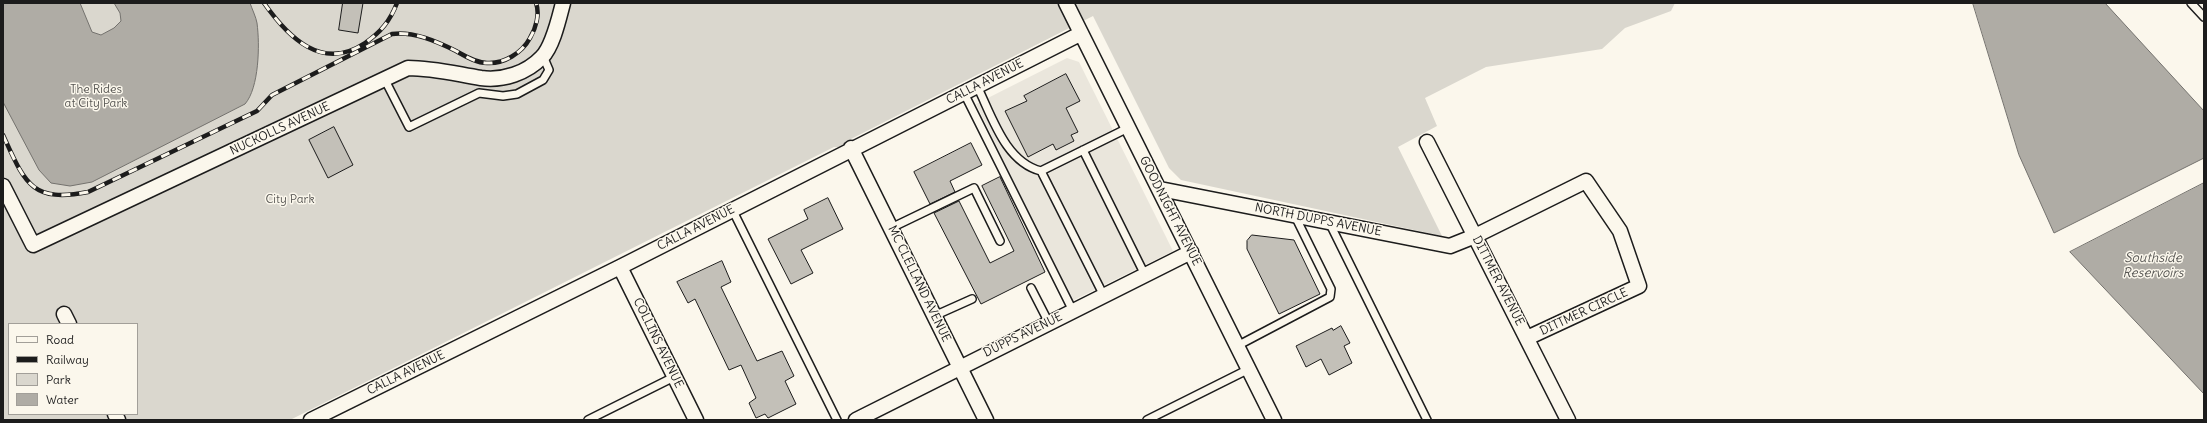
<!DOCTYPE html>
<html>
<head>
<meta charset="utf-8">
<style>
	body { margin:0 }
	#map { position:relative; width:2207px; height:423px; overflow:hidden; background:#fbf7ec; font-family:Delius,sans-serif }
	canvas { display:block }
	.frame { position:absolute; inset:0; border:4px solid #1c1c1c; pointer-events:none }
	.legend { position:absolute; left:8px; top:323px; width:130px; height:92px; box-sizing:border-box; background:#fbf7ec; border:1px solid #a29f99; margin:0; padding:5px 7px; list-style:none; font-size:12px; color:#1c1c1c }
	.legend li { display:flex; align-items:center; gap:8px; height:20px }
	.legend b { width:20px; border:1px solid #a29f99 }
</style>
</head>
<body>
<div id="map">
<canvas width="2207" height="423"></canvas>
<div class="frame"></div>
<ul class="legend">
<li><b style="height:5px;background:#fbf7ec"></b>Road</li>
<li><b style="height:5px;background:#1c1c1c"></b>Railway</li>
<li><b style="height:11px;background:#dad7ce"></b>Park</li>
<li><b style="height:11px;background:#afaca5"></b>Water</li>
</ul>
</div>
<script>
const c = document.querySelector('canvas').getContext('2d');
c.lineJoin = 'round';
function fillPath(path, color) { c.fillStyle = color; c.fill(path, 'evenodd'); }
function trace(path, color, width, dash) { c.strokeStyle = color; c.lineWidth = width; c.lineCap = dash ? 'butt' : 'round'; c.setLineDash(dash || []); c.stroke(path); }
function write(font, color, halo, rows, align = 'center') {
  c.font = font + ' Delius,sans-serif'; c.lineWidth = 3; c.setLineDash([]); c.textBaseline = 'middle'; c.strokeStyle = halo; c.fillStyle = color; for (const [text, x, y, turn = 0] of rows) {
    c.save(); c.translate(x, y); c.rotate((+turn || 0) * Math.PI / 180); c.textAlign = isNaN(turn) ? turn : align; if (halo) c.strokeText(text, 0, 0); c.fillText(text, 0, 0); c.restore();
  }
}
fillPath(new Path2D(`
	M1067,58L1079,62L1173,251L1072,301L976,104Z`), '#eae6dc');
fillPath(new Path2D(`
	M3,3H1675L1671,11L1625,28L1602,49L1486,67L1425,98L1437,126L1398,147L1442,236L1181,180L1169,168L1093,16L849,140L845,147H834L290,420H3ZM9,324H137V414H9Z`), '#dad7ce');
const water = new Path2D(`
	M3,3H80L92,32L101,35L114,28L121,21L120,13L114,3H250C252,9 256,17 257,23C260,45 259,88 245,104L92,182L70,186L51,183L39,170L3,102Z
	M1973,3H2105L2204,111V158L2054,233L2019,155Z
	M2204,183V394L2070,252Z`);
fillPath(water, '#afaca5');
trace(water, '#74726e', 1);
const building = new Path2D(`
	M343,3H363L358,33L339,30Z
	M1066,74L1080,101L1066,108L1078,132L1071,135L1074,141L1056,150L1053,144L1028,157L1005,111L1027,101L1024,96Z
	M334,127L353,165L328,178L309,140Z
	M971,143L982,165L950,181L955,192L930,204L914,172Z
	M1000,177L1045,272L981,304L934,213L959,201L990,263L1014,251L982,186Z
	M828,198L843,229L801,250L813,273L791,284L768,239L808,219L804,210Z
	M1252,235L1294,240L1320,294L1279,314L1247,249V241Z
	M722,261L731,282L721,287L757,361L782,351L794,376L785,381L796,404L768,418L765,414L756,418L749,403L756,398L741,365L729,370L695,299L688,303L677,282Z
	M1341,326L1350,343L1344,346L1352,363L1329,375L1321,359L1306,367L1296,346L1332,328L1333,330Z`);
fillPath(building, '#c3c0b8');
trace(building, '#1c1c1c', 1);
const lane = new Path2D(`
	M2191,3L2204,17
	M385,80L409,127L479,93L503,96L517,94L543,80L549,70L543,56
	M977,86C992,116 1005,162 1041,171L1128,128
	M964,93L1073,311
	M1083,150L1145,275
	M1041,171L1104,296
	M732,209L837,420
	M1329,222L1427,420
	M891,228L974,188L1000,241
	M1031,288L1049,323
	M934,316L972,299
	M1237,346L1330,297L1331,289L1295,216
	M588,420L674,377
	M1147,420L1249,369`);
const street = new Path2D(`
	M1066,3L1274,420
	M1427,142L1568,420
	M851,148L986,420
	M3,186L33,245L408,68C433,68 456,74 481,78C503,81 527,73 542,57C553,46 559,18 563,3
	M1160,189L1450,246L1475,236L1586,181L1620,231L1639,286L1527,338
	M620,267L696,420
	M64,314L69,324
	M115,414L118,420
	M311,420L620,267L1080,34
	M856,420L1191,252`);
trace(lane, '#1c1c1c', 10);
trace(street, '#1c1c1c', 17);
trace(lane, '#fbf7ec', 7);
trace(street, '#fbf7ec', 14);
const rail = new Path2D(`
	M264,3C288,37 322,72 365,43C381,32 390,21 397,3
	M3,135C25,183 31,203 88,192L257,111L272,95L392,34C413,31 436,41 456,51C465,56 476,63 487,63C504,64 522,53 530,38C536,28 540,14 536,3`);
trace(rail, '#1c1c1c', 4.5);
trace(rail, '#fbf7ec', 3, [9]);
write('12px', '#1c1c1c', '#fbf7ec', [
	["CALLA AVENUE",985,82,-27],
	["NUCKOLLS AVENUE",280,129,-25],
	["GOODNIGHT AVENUE",1170,211,63],
	["NORTH DUPPS AVENUE",1318,220,11],
	["CALLA AVENUE",696,228,-27],
	["DITTMER AVENUE",1498,281,63],
	["MC CLELLAND AVENUE",919,284,64],
	["DITTMER CIRCLE",1584,312,-25],
	["DUPPS AVENUE",1023,335,-26],
	["COLLINS AVENUE",658,343,64],
	["CALLA AVENUE",406,373,-26]
]);
write('12px', '#555451', '#fbf7ec', [
	["The Rides",96,90],
	["at City Park",96,104],
	["City Park",290,200]
]);
write('italic 13px', '#575653', '#fbf7ec', [
	["Southside",2153,258],
	["Reservoirs",2153,273]
]);
</script>
</body>
</html>
